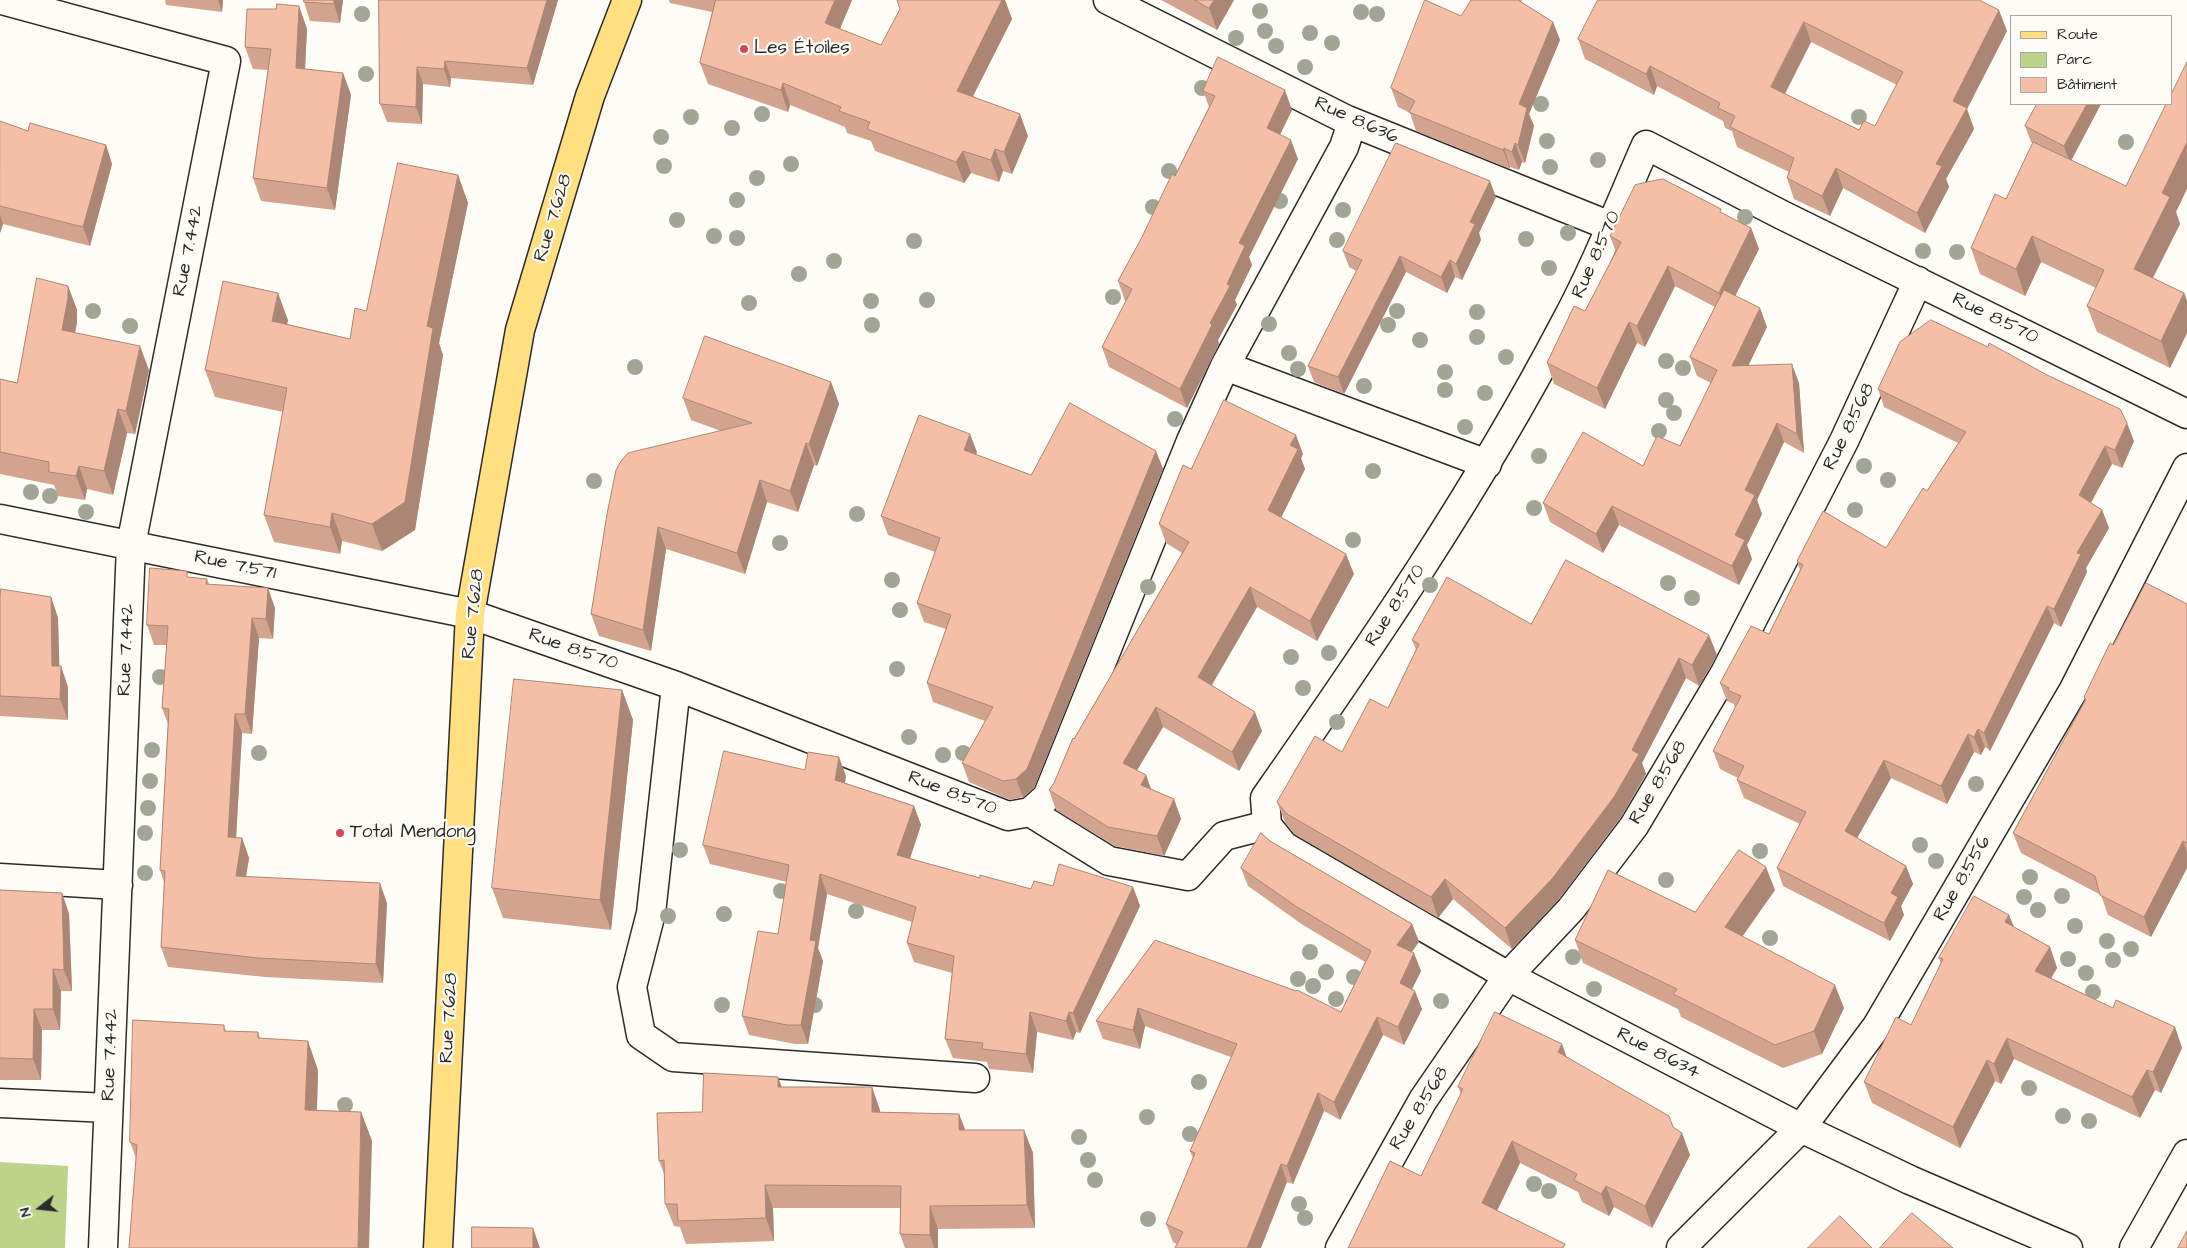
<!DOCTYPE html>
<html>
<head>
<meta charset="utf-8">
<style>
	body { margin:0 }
	#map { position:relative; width:2187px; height:1248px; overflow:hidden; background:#fdfcf7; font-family:"Architects Daughter",sans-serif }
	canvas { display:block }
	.legend { position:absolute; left:2010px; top:15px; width:162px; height:90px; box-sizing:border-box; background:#fdfcf7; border:1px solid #a9a8a5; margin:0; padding:6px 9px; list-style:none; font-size:15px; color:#2b2b2b }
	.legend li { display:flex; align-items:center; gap:10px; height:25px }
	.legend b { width:25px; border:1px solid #a9a8a5 }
	.north { position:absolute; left:15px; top:1183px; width:50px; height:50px; -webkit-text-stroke:4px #fdfcf7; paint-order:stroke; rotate:254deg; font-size:14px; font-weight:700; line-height:20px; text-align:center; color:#2b2b2b }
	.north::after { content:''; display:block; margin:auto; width:18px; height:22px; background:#2b2b2b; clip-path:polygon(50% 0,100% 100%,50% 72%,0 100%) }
</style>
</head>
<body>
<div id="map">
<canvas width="2187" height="1248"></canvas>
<ul class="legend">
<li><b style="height:6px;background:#ffdf80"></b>Route</li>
<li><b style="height:14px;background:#bcd389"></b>Parc</li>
<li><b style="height:14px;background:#f4bfa6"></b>Bâtiment</li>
</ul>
<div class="north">N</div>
</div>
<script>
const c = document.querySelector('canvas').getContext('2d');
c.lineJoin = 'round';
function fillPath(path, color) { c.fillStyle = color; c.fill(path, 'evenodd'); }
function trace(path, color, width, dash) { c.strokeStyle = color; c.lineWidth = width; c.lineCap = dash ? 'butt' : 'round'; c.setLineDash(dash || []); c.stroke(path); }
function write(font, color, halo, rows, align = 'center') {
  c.font = font + ' "Architects Daughter",sans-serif'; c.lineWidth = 4.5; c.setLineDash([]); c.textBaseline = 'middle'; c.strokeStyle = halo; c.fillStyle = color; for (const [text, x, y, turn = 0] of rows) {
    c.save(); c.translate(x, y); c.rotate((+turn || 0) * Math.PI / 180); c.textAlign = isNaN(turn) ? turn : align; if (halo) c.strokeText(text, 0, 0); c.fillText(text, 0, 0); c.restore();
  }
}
fillPath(new Path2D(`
	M0,1162L68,1166L65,1248H0Z`), '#bcd389');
const minor = new Path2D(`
	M2,0L226,61L131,545L103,1248
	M1108,0L1347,120L1610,226
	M1225,366L1487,464
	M0,519L470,614L676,686L1008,816L1030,812L1109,861L1188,876L1224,836L1267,825L1265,798C1372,645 1477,491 1564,325C1595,268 1620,204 1646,145L1782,215L2187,414
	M676,686L651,913L632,987L641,1035L673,1057L975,1078
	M1030,812L1047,797L1191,441L1225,366L1344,147L1350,129L1347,120
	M1267,825L1284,846L1508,976L1801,1128L1910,1180L2068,1248
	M0,878L118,885
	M0,1103L108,1108
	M1340,1248L1423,1100L1508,976L1571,909L1634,826L1725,673L1844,441L1918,281
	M1681,1248L1801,1128L1877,1026L2073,691L2187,468
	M2134,1248L2187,1154`);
const major = new Path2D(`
	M438,1248L470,614L520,330L590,96L627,0`);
trace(minor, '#2b2b2b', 31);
trace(major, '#2b2b2b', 31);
trace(minor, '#fdfcf7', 28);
trace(major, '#ffdf80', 28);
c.fillStyle = '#a1a596';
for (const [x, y] of [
	[1260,11],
	[1361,12],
	[362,14],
	[1377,14],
	[1265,31],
	[1310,33],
	[1236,38],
	[1332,43],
	[1276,46],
	[1305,67],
	[366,74],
	[1202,88],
	[1541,104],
	[762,114],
	[691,117],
	[1859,117],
	[732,128],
	[661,137],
	[1547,141],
	[2126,142],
	[1598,160],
	[791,164],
	[664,166],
	[1550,167],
	[1169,171],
	[757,178],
	[737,200],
	[1280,201],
	[1153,207],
	[1343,210],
	[1745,217],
	[677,220],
	[1568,233],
	[714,236],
	[737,238],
	[1526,239],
	[1337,240],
	[914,241],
	[1923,251],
	[1957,252],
	[834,261],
	[1549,268],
	[799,274],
	[1113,297],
	[927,300],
	[871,301],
	[749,303],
	[93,311],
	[1397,311],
	[1477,312],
	[1269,324],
	[872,325],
	[1388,325],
	[130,326],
	[1477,337],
	[1420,340],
	[1289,353],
	[1506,357],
	[1666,361],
	[635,367],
	[1683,368],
	[1298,369],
	[1445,372],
	[1364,386],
	[1445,390],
	[1485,393],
	[1666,400],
	[1674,413],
	[1175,419],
	[1465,427],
	[1659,431],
	[1539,456],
	[1864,466],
	[1373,471],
	[1888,480],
	[594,481],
	[31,492],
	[50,496],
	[1534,508],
	[1855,510],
	[86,512],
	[857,514],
	[1353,540],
	[780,543],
	[892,580],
	[1668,583],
	[1430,585],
	[1148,587],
	[1692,598],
	[900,610],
	[1329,653],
	[1291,657],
	[897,669],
	[160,677],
	[1303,688],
	[1337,722],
	[909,737],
	[152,750],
	[259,753],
	[963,753],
	[943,755],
	[150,781],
	[1976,784],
	[148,808],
	[145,833],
	[1920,845],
	[680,850],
	[1760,851],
	[1936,861],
	[145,873],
	[2030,877],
	[1666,880],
	[781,891],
	[2062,896],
	[2024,897],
	[2038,910],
	[856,911],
	[724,914],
	[668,916],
	[2075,926],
	[1770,938],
	[2107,941],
	[2131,949],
	[1310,952],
	[1573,957],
	[2068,959],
	[2113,960],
	[1326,972],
	[2086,973],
	[1354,977],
	[1298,979],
	[1313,986],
	[1594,989],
	[2093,992],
	[1336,999],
	[1441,1001],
	[722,1005],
	[815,1005],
	[1199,1082],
	[2029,1088],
	[345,1105],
	[2063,1116],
	[1147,1117],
	[2089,1121],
	[1190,1134],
	[1079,1137],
	[1088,1160],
	[1095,1180],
	[1534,1184],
	[1549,1191],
	[1299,1204],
	[1305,1218],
	[1148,1219]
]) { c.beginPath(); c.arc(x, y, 8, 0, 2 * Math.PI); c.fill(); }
fillPath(new Path2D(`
	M165,0H223L222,12L166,5Z
	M304,0H343L340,23L310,21L304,2Z
	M379,0H558L533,85L451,78L450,87L423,84L422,124L387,122L380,104Z
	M669,0H852L840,29L881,45L900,9L897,0H1005L1012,19L973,96L1028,136L1012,174L1003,171L999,182L971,173L964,183L875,151L871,141L847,133L845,127L790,105L788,112L708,84L700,63L712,12L670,3Z
	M1161,0H1234L1217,30Z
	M1471,0H1522L1521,2L1553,22L1560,40L1529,114L1534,126L1525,163L1522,162L1519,170L1510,167V169L1416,131L1410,113L1398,107L1391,88L1461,16Z
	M1598,0L2007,31L1967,109L1974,129L1946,179L1949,187L1925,233L1843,188L1830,216L1794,199L1787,178L1789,172L1737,147L1732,131L1725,128L1723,121L1657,86L1654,95L1585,59L1578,39ZM1811,42L1897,85L1875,126L1859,130L1785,94Z
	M299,6L307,29L305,69L343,73L351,95L335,210L261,201L253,178L268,70L253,69L245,47L276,9Z
	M1203,91L1292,110L1280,134L1298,159L1249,257L1252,265L1235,300L1237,305L1218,340L1219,344L1187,408L1109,367L1102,347L1126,301H1125L1118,281L1175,176L1209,107Z
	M2037,104H2101L2071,160L2176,212L2180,224L2153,278L2184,293L2187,301V333L2170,368L2097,332L2087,306L2096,288L2041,262L2025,296L1980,274L1971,248L2006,199L2033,143L2031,142L2025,126Z
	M0,121L28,131L106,145L112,164L90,246L3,224L0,233Z
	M458,175L468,203L439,343L443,355L415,530L382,551L342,541L340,554L274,542L264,515L283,412L215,397L205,370L288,320L287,324L350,339L366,311Z
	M1496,197L1479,233L1481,240L1462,280L1455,277L1447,293L1406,272L1344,394L1314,382L1308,366L1356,271L1349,267L1343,251Z
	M1723,214L1751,228L1759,249L1735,296L1767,327L1748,366L1799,383L1804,453L1784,442L1757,500L1762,514L1747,545L1752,559L1739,585L1619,525L1603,553L1550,522L1543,503L1643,466L1680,446L1711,383L1697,376L1690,357L1715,307L1675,286L1645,347L1637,343L1605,409L1554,384L1547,363L1585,311L1616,252L1610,236Z
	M68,286L77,310V322L75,333L149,370L135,434L127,433L113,495L87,489L85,500L58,496L54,485L0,474V379L17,383Z
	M831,382L839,404L817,466L814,465L798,512L767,502L745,574L666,549L651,651L599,636L591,614L721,431L691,420L683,398Z
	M1878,389L2134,441L2122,468L2112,464L2091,503L2102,510L2109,528L2086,568L2087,572L2061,627L2054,623L1990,751L1985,747L1981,755L1974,752L1947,804L1891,778L1857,838L1906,866L1913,884L1901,906L1904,915L1890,941L1783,886L1777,868L1800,824L1744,798L1737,780L1738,778L1720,769L1713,751L1735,708L1734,704L1727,701L1720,683L1769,634L1800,570L1797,561L1886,548L1927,491L1958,443L1884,407Z
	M1156,451L1163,469L1034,788L1023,797L1010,800L969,782L962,763L985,721L933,702L927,683L946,629L924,622L917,603L935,552L888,535L881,516L977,452L976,455L1031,475Z
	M1303,454L1301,458L1305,469L1281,518L1354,574L1317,641L1257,607L1211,686L1262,731L1239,771L1163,727L1137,770L1146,775L1151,789L1174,799L1181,819L1164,856L1115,846L1056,810L1049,790L1054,783L1074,739L1182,553L1166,543L1159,524L1191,469Z
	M189,577L207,579L209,584L275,608L273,639L259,638L252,734L242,733L236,838H242L249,858L246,876L387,903L383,983L265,977L168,967L161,947L164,882L160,870L168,724L162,708L167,645H154L147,625Z
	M51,597L58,618L59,666L68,687V720L0,716V598Z
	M2187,604V868L2151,937L2108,915L2101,895L2021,853L2013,833L2085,701L2084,697L2113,645Z
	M1531,624L1717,655L1699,686L1686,678L1642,763L1646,774L1621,817L1559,899L1512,949L1453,899L1438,918L1294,834L1285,822L1277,802L1342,752L1388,708L1416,650L1412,640Z
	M622,690L633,720L611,930L503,918L492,888Z
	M846,776L845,783L914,806L921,825L910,859L980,878L1031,889L1053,886L1133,887L1140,906L1080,1033L1076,1032L1073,1040L1037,1032L1033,1073L989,1069L987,1062L953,1058L945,1039L952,973L914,962L907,943L912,922L827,894L818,948L823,961L808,1044H795L749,1035L742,1016L778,934L787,882L710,864L703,845Z
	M1270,841L1412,924L1419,942L1412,952L1421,971L1412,989L1422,1009L1404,1045L1383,1035L1340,1120L1324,1111L1293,1184L1287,1182L1177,1244L1173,1242L1166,1224L1193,1158L1190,1151L1231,1057L1145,1026L1140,1049L1103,1039L1096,1021L1155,940L1341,1012L1365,962L1303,925L1248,886L1241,868Z
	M0,890L62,893L69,914L72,991H61L60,1030H42L41,1080H0Z
	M1775,890L1742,936L1844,1008L1822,1054L1783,1068L1681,1017L1678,1009L1583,963L1575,940L1695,912Z
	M2009,915L2014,927L2050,947L2057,968L2051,978L2113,1008L2175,1027L2182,1048L2161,1093L2155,1090L2140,1118L2014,1059L2001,1084L1995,1081L1960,1148L1872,1103L1864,1082L1911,1025L1941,964L1939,958Z
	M224,1025L226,1031L258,1032L260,1038L318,1070L317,1110L361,1112L372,1141L136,1158L130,1142Z
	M1567,1057L1682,1133L1690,1155L1652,1228L1614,1207L1609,1216L1582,1202L1578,1192L1520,1163L1497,1211L1421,1176L1461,1094L1458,1087Z
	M778,1077L782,1087L880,1110V1112L959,1114L965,1130H1024L1033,1153L1035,1228L938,1229V1248H905L900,1234V1208H773L774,1241L686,1244L680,1227L674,1226L665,1204V1176L659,1161L702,1112Z`), '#d2a48f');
fillPath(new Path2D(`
	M218,0H223L222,12Z
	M334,0H343L340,23L334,4Z
	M547,0H558L533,85L527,68Z
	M835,0H852L833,45L825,23Z
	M1002,0H1005L1012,19L965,112L957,91Z
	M1214,0H1234L1217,30L1209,8Z
	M299,6L307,29L304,90L296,68Z
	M1999,10L2007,31L1967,109L1974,129L1946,179L1949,187L1925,233L1917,213L1936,164L1953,101Z
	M1553,22L1560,40L1529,114L1534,126L1525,163L1518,145L1519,104Z
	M1804,22L1811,42L1778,107L1771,87Z
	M445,61L451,78L450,87L444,69Z
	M1650,66L1657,86L1654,95L1646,74Z
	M417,67L423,84L422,124L416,107Z
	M343,73L351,95L335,210L327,188Z
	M783,83L790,105L788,112L781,90Z
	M1285,90L1292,110L1274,147L1267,128Z
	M2087,104H2101L2070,163L2064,146Z
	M1020,114L1028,136L1012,174L1004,152Z
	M1291,140L1298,159L1249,257L1252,265L1235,300L1237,305L1218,340L1219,344L1187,408L1180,389L1227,284L1239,243Z
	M2187,142V189L2176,212L2180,224L2144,295L2134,269L2162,193Z
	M1515,143L1522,162L1519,170L1512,152Z
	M106,145L112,164L90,246L83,227Z
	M1504,148L1510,167V169L1503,150Z
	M995,149L1003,171L999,182L991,160Z
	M963,151L971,173L964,183L956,162Z
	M1836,168L1843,188L1830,216L1822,196Z
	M458,175L468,203L439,343L443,355L415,530L382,551L372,524L427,326Z
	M1490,181L1496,197L1479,233L1481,240L1462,280L1456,264L1470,222Z
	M0,215L3,224L0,233Z
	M1751,228L1759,249L1726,314L1719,293Z
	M2032,236L2041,262L2025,296L2016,269Z
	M1400,256L1406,272L1344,394L1338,377Z
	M1450,260L1455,277L1447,293L1441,277Z
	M1668,266L1675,286L1645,347L1637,326Z
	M68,286L77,310V322L71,354L62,330Z
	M278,293L288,320L282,348L272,321Z
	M2184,293L2187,301V333L2170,368L2161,341Z
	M1760,308L1767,327L1739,385L1732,366Z
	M1629,322L1637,343L1605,409L1597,388Z
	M140,346L149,370L135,434L126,411Z
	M1792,364L1799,383L1804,453L1797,434Z
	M831,382L839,404L817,466L809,444Z
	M118,409L127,433L113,495L104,471Z
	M1777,423L1784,442L1757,500L1762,514L1747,545L1752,559L1739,585L1732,566L1735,535L1745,490Z
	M2127,423L2134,441L2122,468L2115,450Z
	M970,434L977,452L970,469L964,450Z
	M1296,435L1303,454L1301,458L1305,469L1275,530L1268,510L1290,445Z
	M806,443L814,465L798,512L790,491Z
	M2105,446L2112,464L2085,513L2079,495Z
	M1156,451L1163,469L1034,788L1023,797L1016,779Z
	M79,466L87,489L85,500L76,476Z
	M760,480L767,502L745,574L737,553Z
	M1612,506L1619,525L1603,553L1596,534Z
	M2102,510L2109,528L2086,568L2087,572L2061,627L2054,609L2077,553Z
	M332,513L342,541L340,554L330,527Z
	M658,527L666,549L651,651L643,630Z
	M1346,554L1354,574L1317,641L1310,621Z
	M1250,587L1257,607L1205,697L1198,677Z
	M268,588L275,608L273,639L266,619Z
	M51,597L58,618L60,687L52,666Z
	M2047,606L2054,623L1990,751L1984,733Z
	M252,618L259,638L252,734L245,714Z
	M1709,635L1717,655L1699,686L1692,665Z
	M1679,658L1686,678L1642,763L1646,774L1621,817L1559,899L1512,949L1505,928L1632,750Z
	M61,666L68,687V720L60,699Z
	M622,690L633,720L611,930L600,900Z
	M1156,707L1163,727L1130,782L1123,763Z
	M1255,712L1262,731L1239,771L1232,752Z
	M235,714L242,733L235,856L228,837Z
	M1978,729L1985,747L1981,755L1974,737Z
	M1968,734L1974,752L1947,804L1941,786Z
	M839,757L846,776L842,799L835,780Z
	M1884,760L1891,778L1851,849L1845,831Z
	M1146,775L1153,795L1141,785Z
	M1174,799L1181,819L1164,856L1157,836Z
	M914,806L921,825L904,875L897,855Z
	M242,838L249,858L243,895L236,876Z
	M2183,841L2187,852V868L2151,937L2144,917Z
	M1906,866L1913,884L1901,906L1904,915L1890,941L1884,923L1891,893Z
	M1766,867L1775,890L1733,950L1725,927Z
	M820,874L827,894L818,948L823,961L808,1044L801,1025L810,940Z
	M1445,879L1453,899L1438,918L1431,897Z
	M380,883L387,903L383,983L376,964Z
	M1133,887L1140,906L1080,1033L1073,1013Z
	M62,893L69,914L72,991L64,970Z
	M2009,915L2017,935L2005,922Z
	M1412,924L1419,942L1403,963L1397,945Z
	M2050,947L2057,968L2043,992L2035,971Z
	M1414,953L1421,971L1406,1001L1400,983Z
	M53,969L61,991L60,1030L53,1009Z
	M1835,985L1844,1008L1822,1054L1814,1031Z
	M1415,991L1422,1009L1404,1045L1398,1027Z
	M1138,1008L1145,1026L1140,1049L1133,1030Z
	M34,1009L42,1030L41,1080L33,1059Z
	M1030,1012L1037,1032L1033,1073L1026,1054Z
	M1069,1012L1076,1032L1073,1040L1066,1021Z
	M1377,1017L1383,1035L1340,1120L1334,1102Z
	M2175,1027L2182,1048L2161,1093L2153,1072Z
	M2007,1038L2014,1059L2001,1084L1994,1064Z
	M308,1041L318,1070L316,1138L305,1110Z
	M1562,1044L1570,1066L1558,1052Z
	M1987,1060L1995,1081L1960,1148L1953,1127Z
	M2147,1070L2155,1090L2140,1118L2132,1097Z
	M778,1077L786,1100L778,1087Z
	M872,1087L880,1110V1135L872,1112Z
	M1318,1093L1324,1111L1293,1184L1287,1166Z
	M361,1112L372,1141L369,1248H358Z
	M959,1114L968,1137L959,1130Z
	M1669,1116L1678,1141L1682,1133L1690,1155L1652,1228L1645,1206L1673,1127Z
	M1024,1130L1033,1153L1035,1228L1027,1205Z
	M1512,1141L1520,1163L1490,1225L1482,1203Z
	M1281,1164L1287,1182L1261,1248H1247Z
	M765,1185L773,1208L774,1241L766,1218Z
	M1606,1186L1614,1207L1609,1216L1601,1194Z
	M930,1206L938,1229V1248H934L930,1235Z
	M533,1228L540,1248H533Z`), '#ab8674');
const building = new Path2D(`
	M304,0H334V4L304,2Z
	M379,0H547L527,68L445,61L444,69L417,67L416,107L380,104Z
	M716,0H835L825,23L881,45L900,9L897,0H1002L957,91L1020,114L1004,152L995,149L991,160L963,151L956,162L867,129L870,122L839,111L841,107L783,83L781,90L700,63Z
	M1195,0H1214L1209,8Z
	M1425,0L1461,16L1471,0H1518L1553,22L1519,104L1527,108L1518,145L1515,143L1512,152L1504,148L1503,150L1409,112L1415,101L1391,88Z
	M1598,0H1979L1999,10L1953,101L1967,108L1936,164L1942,166L1917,213L1836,168L1822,196L1787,178L1794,158L1730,127L1735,116L1718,108L1720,103L1650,66L1646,74L1578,39ZM1804,22L1903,72L1875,126L1864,121L1859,130L1771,87Z
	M277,4L299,6L296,68L343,73L327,188L253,178L271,49L245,47L247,9H276Z
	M1218,57L1285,90L1267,128L1291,140L1239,243L1245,246L1227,284L1230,286L1210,323L1212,325L1180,389L1102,347L1132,289L1118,281L1141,239L1172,174L1175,176L1215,96L1203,91Z
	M2187,62V142L2162,193L2170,197L2134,269L2184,293L2161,341L2087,306L2104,270L2032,236L2016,269L1971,248L1995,194L2006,199L2033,142L2126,186L2166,104H2171V95Z
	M2037,104H2087L2064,146L2025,126Z
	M0,121L28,131L30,123L106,145L83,227L0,206Z
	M1396,143L1490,181L1470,222L1475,224L1456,264L1450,260L1441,277L1400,256L1338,377L1308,366L1362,260L1343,251Z
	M398,163L458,175L427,326L433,328L405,502L372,524L332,513L330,527L264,515L287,388L205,370L223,281L278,293L272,321L350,339L355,308L366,311Z
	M1663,179L1721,209L1720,212L1751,228L1719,293L1668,266L1637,326L1629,322L1597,388L1547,363L1574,306L1585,311L1621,242L1610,236L1635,185Z
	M37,278L68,286V298L62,330L140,346L126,411L118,409L104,471L79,466L76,476L49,472V462L0,452V379L17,383Z
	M1724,290L1760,308L1732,366L1792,364L1797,434L1777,423L1745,490L1755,495L1735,535L1745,540L1732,566L1612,506L1596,534L1543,503L1583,432L1643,466L1657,436L1680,446L1717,370L1690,357Z
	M1931,320L1988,347L1989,343L2047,375L2120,409L2127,423L2115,450L2105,446L2079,495L2102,510L2077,553L2081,554L2054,609L2047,606L1984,733L1978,729L1974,737L1968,734L1941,786L1884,760L1845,831L1906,866L1891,893L1898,897L1884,923L1777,868L1806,812L1737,780L1744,766L1713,751L1741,696L1728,690L1729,688L1720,683L1751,626L1769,634L1803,565L1797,561L1823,511L1886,548L1923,488L1927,491L1966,432L1878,389L1900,342Z
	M705,336L831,382L809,444L806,443L790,491L760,480L737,553L658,527L643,630L591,614L607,514L616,470L621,461L628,453L636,451L752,423L683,398Z
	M1224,400L1296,435L1290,445L1298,449L1268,510L1346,554L1310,621L1250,587L1198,677L1255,712L1232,752L1156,707L1123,763L1146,775L1141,785L1174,799L1157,836L1108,827L1049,790L1054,783L1073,738L1074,739L1189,542L1159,524L1183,465L1191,469Z
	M1070,403L1156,451L1027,769L1016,779L1003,781L962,763L993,707L927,683L951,615L917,603L940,538L881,516L919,415L970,434L964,450L1031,475Z
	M1566,560L1709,635L1692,665L1679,658L1632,750L1639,754L1614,797L1552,879L1505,928L1445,879L1431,897L1287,814L1277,802L1315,736L1342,752L1370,699L1388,708L1419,644L1412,640L1447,577L1531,624Z
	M150,568L187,571V577L207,579L206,584L268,588L266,619L252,618L245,714H235L228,837L242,838L236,876L380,883L376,964L258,958L161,947L165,871L160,870L169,709L162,708L168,626L147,625Z
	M2146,583L2187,604V843L2183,841L2144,917L2100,895L2095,876L2013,833L2086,699L2084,697L2110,643L2113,645Z
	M1,589L51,597L52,666H61L60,699L0,696V598Z
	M514,679L622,690L600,900L492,888Z
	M724,751L805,770L808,752L839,757L835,780L914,806L897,855L980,878V875L1031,889L1034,881L1053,886L1059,864L1133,887L1073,1013L1069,1012L1066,1021L1030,1012L1026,1054L982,1049L983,1043L945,1039L954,956L907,943L916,907L820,874L810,940L816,941L801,1025H787L742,1016L758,931L778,934L789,865L703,845Z
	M1261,833L1270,841L1412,924L1397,945L1414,953L1400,983L1415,991L1398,1027L1377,1017L1334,1102L1318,1093L1287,1166L1281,1164L1247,1248H1175L1183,1232L1166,1224L1195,1153L1190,1151L1237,1044L1138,1008L1133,1030L1096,1021L1155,940L1296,991L1297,990L1341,1012L1371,951L1297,907L1241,868Z
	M1739,850L1766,867L1725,927L1835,985L1814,1031L1775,1045L1673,994L1677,989L1575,940L1608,870L1695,912Z
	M0,890L62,893L64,970L53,969V1009H34L33,1059L0,1058Z
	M1974,896L2009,915L2005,922L2050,947L2035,971L2113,1008L2116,1000L2175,1027L2153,1072L2147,1070L2132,1097L2007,1038L1994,1064L1987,1060L1953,1127L1864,1082L1896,1017L1911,1025L1943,959L1939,958Z
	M1495,1012L1562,1044L1558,1052L1669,1116L1673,1127L1682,1133L1645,1206L1606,1186L1601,1194L1574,1180L1577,1174L1512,1141L1482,1203L1565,1244L1563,1248H1348L1390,1161L1421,1176L1463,1089L1458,1087Z
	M133,1020L224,1025V1031L258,1032V1038L308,1041L305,1110L361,1112L358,1248H129L137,1145L130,1142Z
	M704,1073L778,1077V1087H872V1112L959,1114V1130H1024L1027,1205L930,1206V1235L900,1234L901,1186L765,1185L766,1218L678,1221L677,1204H665L664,1160L659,1161L657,1113L702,1112Z
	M1912,1213L1953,1248H1880Z
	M1840,1216L1872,1248H1808Z
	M472,1227L533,1228V1248H472Z
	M2187,1231V1248H2178Z`);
fillPath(building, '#f4bfa6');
trace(building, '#ab8674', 1);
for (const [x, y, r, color] of [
	[744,49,5,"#d1495b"],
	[340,833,5,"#d1495b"]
]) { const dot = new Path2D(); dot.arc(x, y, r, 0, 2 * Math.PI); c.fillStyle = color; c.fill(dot); trace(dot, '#fdfcf7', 2); }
write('19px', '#2b2b2b', '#fdfcf7', [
	["Les Étoiles",754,49],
	["Total Mendong",350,833]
], 'left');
write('19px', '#2b2b2b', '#fdfcf7', [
	["Rue 8.636",1356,121,24],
	["Rue 7.628",554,218,-73],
	["Rue 7.442",189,251,-79],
	["Rue 8.570",1597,255,-66],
	["Rue 8.570",1995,319,26],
	["Rue 8.568",1850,427,-64],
	["Rue 7.571",235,566,12],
	["Rue 8.570",1396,606,-57],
	["Rue 7.628",474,614,-84],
	["Rue 7.442",127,650,-88],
	["Rue 8.570",573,650,19],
	["Rue 8.568",1659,783,-59],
	["Rue 8.570",952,794,21],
	["Rue 8.556",1963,879,-60],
	["Rue 7.628",450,1018,-87],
	["Rue 8.634",1658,1054,27],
	["Rue 7.442",111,1055,-88],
	["Rue 8.568",1420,1109,-58]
]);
</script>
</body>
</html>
